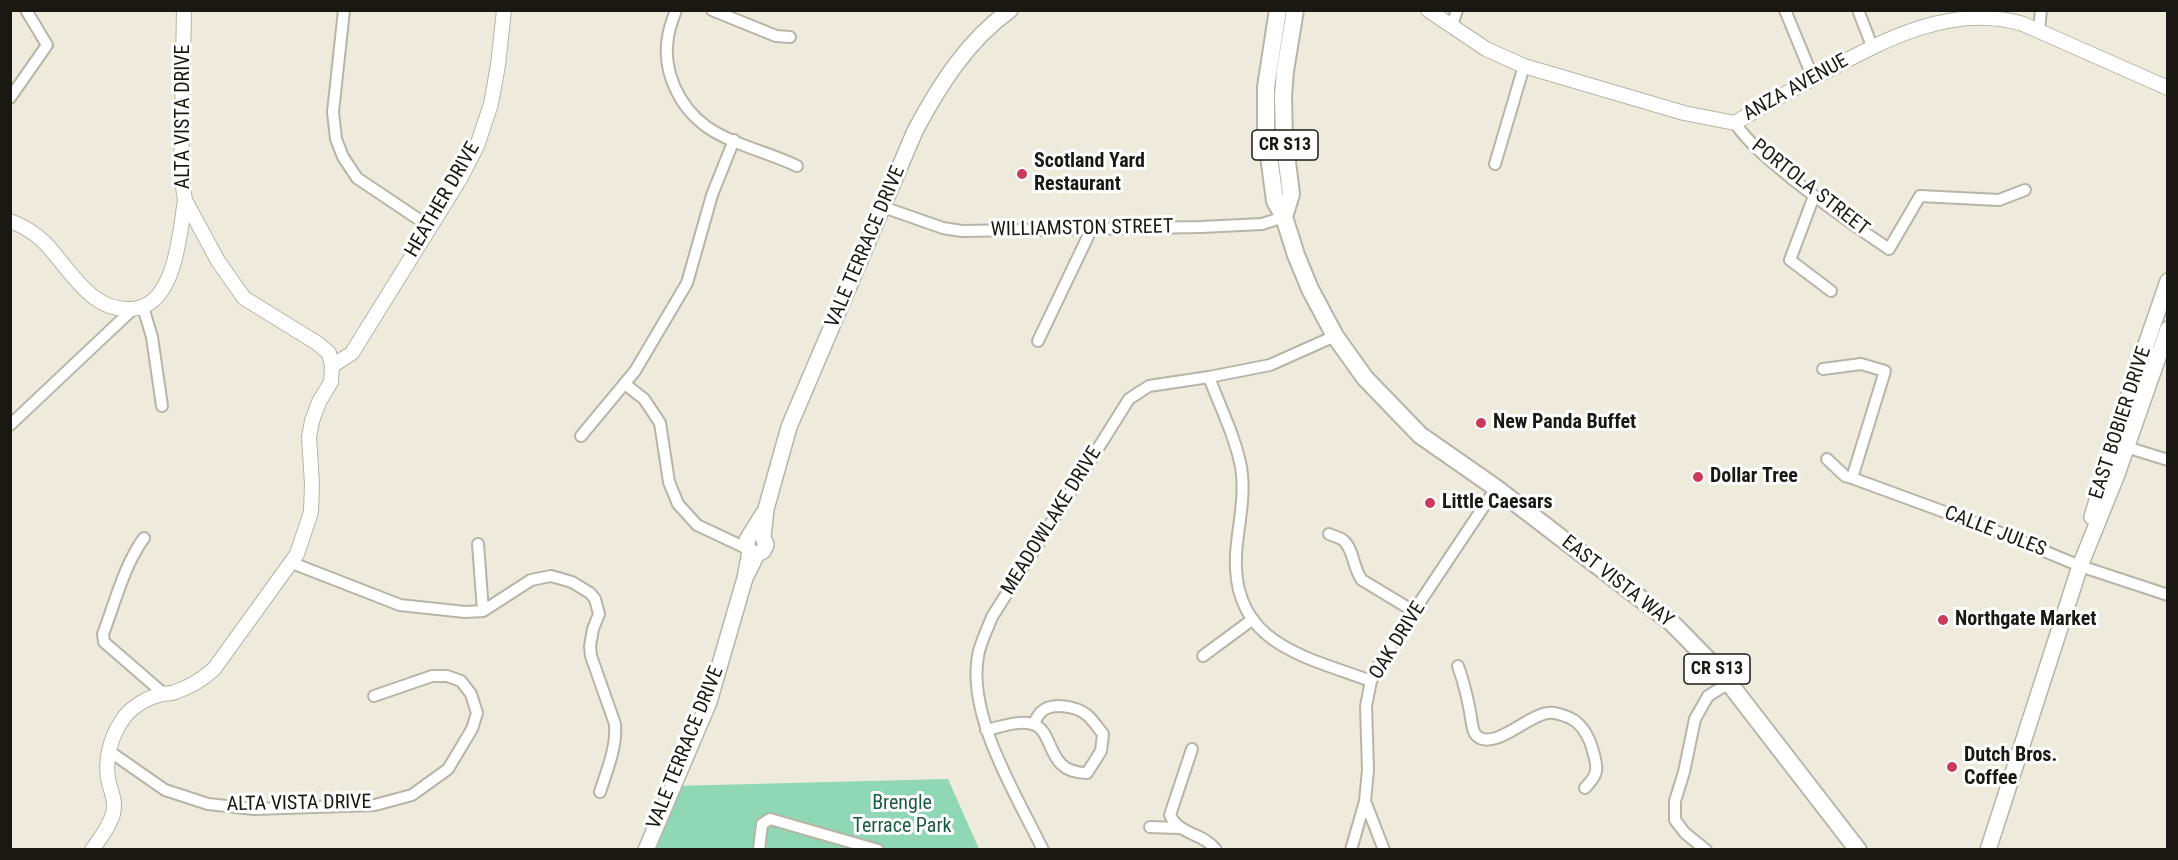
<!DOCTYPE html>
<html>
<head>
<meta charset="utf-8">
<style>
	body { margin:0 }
	#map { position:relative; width:2178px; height:860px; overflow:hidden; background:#eeeadc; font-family:"Roboto Condensed",sans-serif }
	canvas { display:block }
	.frame { position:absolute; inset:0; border:12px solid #191813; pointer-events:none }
</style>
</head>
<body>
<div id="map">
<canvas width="2178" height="860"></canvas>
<div class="frame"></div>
</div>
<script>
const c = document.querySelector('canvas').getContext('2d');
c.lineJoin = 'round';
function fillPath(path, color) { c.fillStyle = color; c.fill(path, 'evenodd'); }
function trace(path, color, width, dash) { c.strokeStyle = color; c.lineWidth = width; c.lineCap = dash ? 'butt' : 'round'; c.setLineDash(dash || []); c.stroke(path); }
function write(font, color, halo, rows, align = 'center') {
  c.font = font + ' "Roboto Condensed",sans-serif'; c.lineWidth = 6; c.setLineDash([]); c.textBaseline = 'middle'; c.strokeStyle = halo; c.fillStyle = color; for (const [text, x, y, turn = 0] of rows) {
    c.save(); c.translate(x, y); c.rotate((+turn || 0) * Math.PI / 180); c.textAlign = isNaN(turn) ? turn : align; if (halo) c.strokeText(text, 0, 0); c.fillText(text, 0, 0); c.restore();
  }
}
fillPath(new Path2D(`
	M948,779L979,849L646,850L674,786Z`), '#90d7b5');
const minor = new Path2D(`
	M344,10L333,112L336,139L343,157L357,178L430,227
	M676,10C673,19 669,28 668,37C662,71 679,107 707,127C733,145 768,152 797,166
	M712,10L776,36L790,37
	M1785,10L1813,78
	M1858,10L1872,46
	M1452,25L1457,10
	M2039,30L2041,10
	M10,98L47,45L26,10
	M1735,123C1750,145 1771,161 1791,178C1823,203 1856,227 1889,249L1920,196L1999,200L2025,190
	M1495,164L1524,66
	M1814,196L1790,260L1831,291
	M883,207L943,228L962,231L1201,227L1262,224L1284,217
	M143,307L152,337L162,406
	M1038,341L1092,228
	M1823,369L1861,364L1885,371L1852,478
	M1209,377C1220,407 1235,436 1241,467C1246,496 1238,525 1236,554C1231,644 1304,656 1371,681
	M625,384L644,399L660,423L669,482L678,504L697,525L748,549
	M10,425L133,309
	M581,436L635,371L687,283L712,195L734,140
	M2126,447L2168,460
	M1827,459L1845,476L1852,478L1991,529L2080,566L2168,595
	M1329,534C1333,536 1339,537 1343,540C1354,549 1353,569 1362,580L1415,612
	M144,538C124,565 115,603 103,634L104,642L164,694
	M478,544L483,611
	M292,563L400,605L465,612L483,611L531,580L551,576L572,582L590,593L595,599L599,614L593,629L590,646L591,656L615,724C617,747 607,770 600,792
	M1203,656L1253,619
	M1458,666C1465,686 1469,702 1472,724C1473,728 1473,733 1477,736C1494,751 1528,715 1548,713C1555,712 1563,715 1570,718C1587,726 1593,747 1596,764C1598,775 1591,781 1585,788
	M986,730C1001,727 1018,720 1032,724C1056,730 1044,773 1087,773L1101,751L1103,734C1098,728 1093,720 1087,715C1076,706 1052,702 1041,712C1038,715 1036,720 1033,724
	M1192,749L1170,815C1179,835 1204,833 1216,850
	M109,751L165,790L208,804L254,809L375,805L412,795L448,769L472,729L477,713L471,694L461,681L447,676H432L374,696
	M1365,801L1384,850
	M1150,827L1179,828
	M759,850L762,824L770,819L878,850
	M1043,850C1017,796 967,717 978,656C980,643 987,630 992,617L1129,399L1149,386L1209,377L1270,365L1335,336
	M1351,850L1365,801L1368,770L1366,706L1371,681L1382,659L1496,488
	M1706,850L1685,833L1675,820V801L1684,772L1695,719L1708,696L1729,683`);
const tertiary = new Path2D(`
	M1428,10L1486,49L1524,66L1684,113L1735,123C1764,105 1794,89 1823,73C1882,41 1953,2 2023,24L2168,88
	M10,221C24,226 35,233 45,243C71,270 93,317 138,308C176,300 180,231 185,200
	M332,366L352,353L460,179L477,146L491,104L498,65L504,10
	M92,850C100,838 109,828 113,814C116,803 112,794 109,783C104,764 110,738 121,722C129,708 146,698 162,694C166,693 171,694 175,692C190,687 203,679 214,669L297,554L311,512L312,484L309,437L312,421L319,402L331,382L332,366L329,353L317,343L244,298L218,261L185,200L181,174L184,10`);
const secondary = new Path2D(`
	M2092,517L2130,391L2168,281
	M745,578L757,554L763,551L766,545L763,537L766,509L789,427L915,131C939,86 967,41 1010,10
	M646,850L709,702L745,578L750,552L747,546V540L763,514
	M1988,850L2080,566L2116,477L2168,329`);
const primary = new Path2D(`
	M1278,10L1266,87V133L1275,201L1284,217L1296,255L1310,289L1335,336L1365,378L1420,435L1496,488L1671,622L1722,674L1858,850
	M1284,217L1291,194L1284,138L1283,96L1285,71L1295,10`);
trace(minor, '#b8b4a7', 14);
trace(tertiary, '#b8b4a7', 16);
trace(secondary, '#b8b4a7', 18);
trace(primary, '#b8b4a7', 20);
trace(minor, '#fff', 10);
trace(tertiary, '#fff', 14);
trace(secondary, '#fff', 15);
trace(primary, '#fff', 16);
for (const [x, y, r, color] of [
	[1022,174,6,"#c93a5b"],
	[1481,423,6,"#c93a5b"],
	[1698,477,6,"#c93a5b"],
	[1430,503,6,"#c93a5b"],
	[1943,620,6,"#c93a5b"],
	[1952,767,6,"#c93a5b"]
]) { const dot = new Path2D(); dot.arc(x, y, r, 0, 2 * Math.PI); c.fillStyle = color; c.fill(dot); trace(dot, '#fff', 2); }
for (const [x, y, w] of [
	[1285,145,66],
	[1717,669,66]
]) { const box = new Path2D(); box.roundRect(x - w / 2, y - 15, w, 30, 4.5); c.fillStyle = '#fff'; c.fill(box); trace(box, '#191813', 1.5); }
write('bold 18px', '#191813', null, [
	["CR S13",1285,145],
	["CR S13",1717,669]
]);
write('20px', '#191813', '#fff', [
	["ANZA AVENUE",1796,88,-29],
	["ALTA VISTA DRIVE",184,117,-90],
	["PORTOLA STREET",1810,188,38],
	["HEATHER DRIVE",443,200,-60],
	["WILLIAMSTON STREET",1082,229,-1],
	["VALE TERRACE DRIVE",866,247,-67],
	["EAST BOBIER DRIVE",2121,423,-72],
	["MEADOWLAKE DRIVE",1052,521,-58],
	["CALLE JULES",1995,532,21],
	["EAST VISTA WAY",1617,582,38],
	["OAK DRIVE",1398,641,-58],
	["VALE TERRACE DRIVE",686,748,-68],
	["ALTA VISTA DRIVE",299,804,-1]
]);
write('bold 20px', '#191813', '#fff', [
	["Scotland Yard",1034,162],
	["Restaurant",1034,185],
	["New Panda Buffet",1493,423],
	["Dollar Tree",1710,477],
	["Little Caesars",1442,503],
	["Northgate Market",1955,620],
	["Dutch Bros.",1964,756],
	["Coffee",1964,779]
], 'left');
write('20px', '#1b5b42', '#fff', [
	["Brengle",902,804],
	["Terrace Park",902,827]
]);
</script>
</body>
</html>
